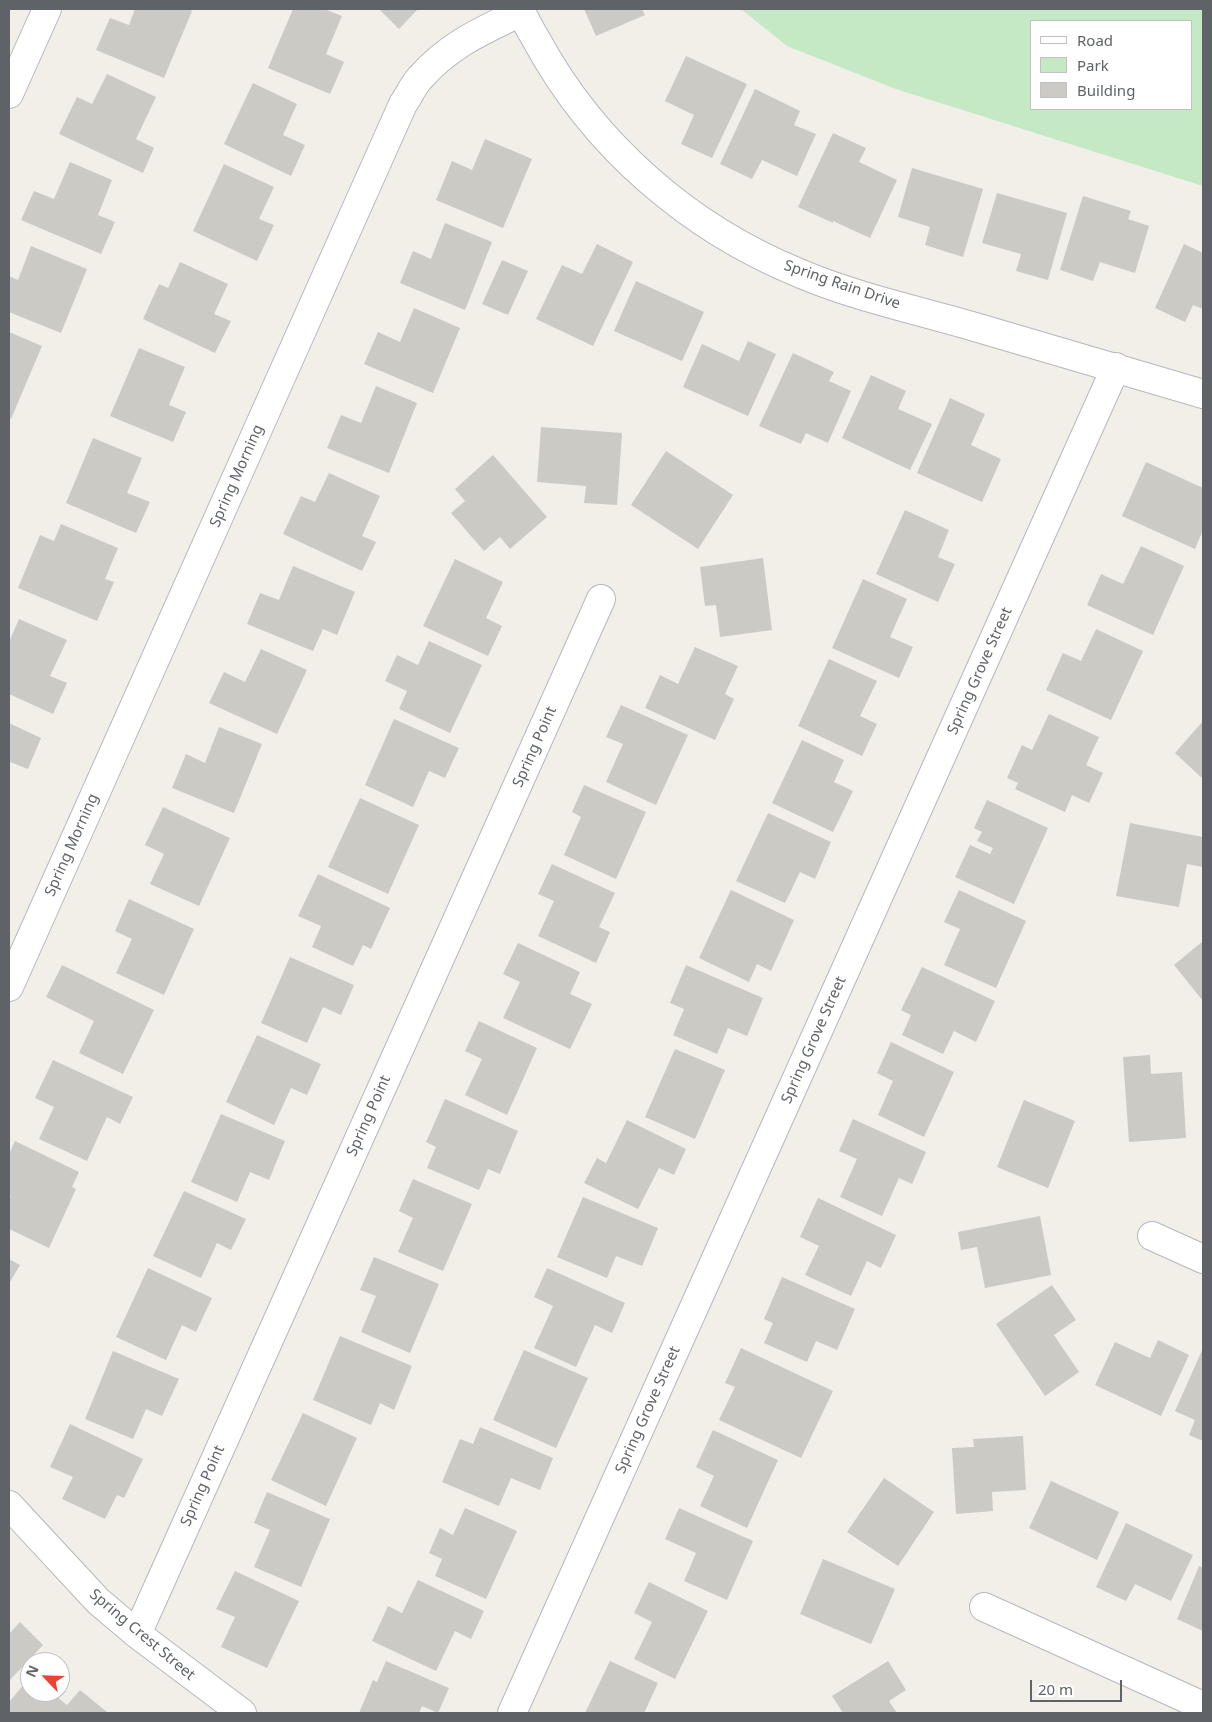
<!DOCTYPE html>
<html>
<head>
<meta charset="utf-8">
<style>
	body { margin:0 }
	#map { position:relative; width:1212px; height:1722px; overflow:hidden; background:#f1efe8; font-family:"Noto Sans",sans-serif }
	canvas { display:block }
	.frame { position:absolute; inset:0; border:10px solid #5f6368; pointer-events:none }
	.legend { position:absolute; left:1030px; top:20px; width:162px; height:90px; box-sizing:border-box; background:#fff; border:1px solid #bfc1c3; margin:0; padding:6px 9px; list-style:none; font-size:15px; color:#5f6368 }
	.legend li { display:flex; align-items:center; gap:10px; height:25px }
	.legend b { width:25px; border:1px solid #bfc1c3 }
	.north { position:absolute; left:20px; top:1652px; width:50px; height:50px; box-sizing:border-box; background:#fff; border:1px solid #bfc1c3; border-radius:50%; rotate:294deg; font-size:14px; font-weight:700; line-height:20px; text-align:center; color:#5f6368 }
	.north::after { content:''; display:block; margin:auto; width:18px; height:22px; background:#ea4335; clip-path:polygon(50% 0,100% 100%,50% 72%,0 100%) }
	.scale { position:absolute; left:1030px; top:1680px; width:92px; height:22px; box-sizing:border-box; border:2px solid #5f6368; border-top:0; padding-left:6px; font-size:15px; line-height:18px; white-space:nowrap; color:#5f6368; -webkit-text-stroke:4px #fff; paint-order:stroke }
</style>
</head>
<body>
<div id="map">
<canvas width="1212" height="1722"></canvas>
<div class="frame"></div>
<ul class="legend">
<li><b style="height:6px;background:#fff"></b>Road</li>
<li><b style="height:14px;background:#c5e8c5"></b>Park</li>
<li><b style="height:14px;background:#cccac5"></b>Building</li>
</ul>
<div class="north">N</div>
<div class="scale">20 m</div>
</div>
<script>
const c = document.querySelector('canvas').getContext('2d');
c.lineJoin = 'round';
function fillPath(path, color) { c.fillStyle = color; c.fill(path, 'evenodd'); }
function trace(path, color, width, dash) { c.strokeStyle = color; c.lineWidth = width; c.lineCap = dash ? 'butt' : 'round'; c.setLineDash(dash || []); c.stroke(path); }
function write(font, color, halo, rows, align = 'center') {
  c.font = font + ' "Noto Sans",sans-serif'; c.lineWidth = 4; c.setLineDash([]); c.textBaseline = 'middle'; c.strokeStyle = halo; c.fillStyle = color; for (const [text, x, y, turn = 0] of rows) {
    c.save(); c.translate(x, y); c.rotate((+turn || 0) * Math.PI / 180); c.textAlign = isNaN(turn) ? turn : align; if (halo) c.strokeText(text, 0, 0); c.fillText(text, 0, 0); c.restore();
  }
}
fillPath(new Path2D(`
	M741,9H1203V186L896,89L787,46ZM1031,21H1191V109H1031Z`), '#c5e8c5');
fillPath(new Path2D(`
	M135,9H188L192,11L164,78L96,50L110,18L129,25Z
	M293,9H324L342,16L326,54L344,62L330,94L268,68Z
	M379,9H418L399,29Z
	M584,9H642L645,15L596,36Z
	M686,56L747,84L712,158L681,144L694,115L665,101Z
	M107,74L156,97L136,139L154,148L143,173L59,134L77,97L92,104Z
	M253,83L297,104L283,135L305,145L291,176L224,144Z
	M755,89L800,111L794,125L816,134L797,176L762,160L752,179L720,164Z
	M833,133L866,148L859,162L897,180L870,238L833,221V223L798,207Z
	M485,139L532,159L503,228L436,200L452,161L472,170Z
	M70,162L112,180L98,215L115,222L101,254L21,220L34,191L54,199Z
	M224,164L274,187L259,219L274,225L257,261L193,231Z
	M912,168L983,189L963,257L925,245L930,227L898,217Z
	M997,193L1067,213L1048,280L1016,271L1021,254L982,243Z
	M1083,196L1131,211L1128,219L1149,226L1135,273L1100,262L1093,281L1060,270Z
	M445,223L492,242L465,310L400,283L413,251L431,259Z
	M597,244L633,262L593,346L536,319L562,265L582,274Z
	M1184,244L1203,253V309L1193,305L1185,322L1155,308Z
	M31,246L87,269L61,333L9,312V276L18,280Z
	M502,260L528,271L508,315L482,304Z
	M180,262L228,284L214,314L231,321L215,353L143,319L159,284L168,288Z
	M636,281L704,312L682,361L614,331Z
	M414,308L460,328L433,393L364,364L378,332L400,342Z
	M9,332L42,346L11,419L9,418Z
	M748,341L776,354L748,416L683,387L702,344L739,361Z
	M139,348L185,367L169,405L186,412L173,442L110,416Z
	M793,353L834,372L829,381L851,391L828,443L806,433L801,444L759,426Z
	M871,375L906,391L898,409L932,424L910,470L842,438Z
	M376,386L417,403L389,473L327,448L341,415L361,423Z
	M950,398L985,414L971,445L1001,459L982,502L917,473Z
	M541,427L622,433L617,505L584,503L586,486L537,482Z
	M93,438L142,458L127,493L150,502L136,533L66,503Z
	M666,451L733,495L698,549L631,505Z
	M493,455L547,517L510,549L500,537L484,551L451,513L465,501L455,489Z
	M1146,462L1203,488V530L1195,549L1122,516Z
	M329,473L380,496L362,536L376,542L362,571L283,534L301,496L315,502Z
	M905,510L949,530L938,557L955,564L938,602L876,574Z
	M61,524L118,548L105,579L114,582L97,621L18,588L40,535L54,541Z
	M1141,546L1184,566L1153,635L1087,605L1101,574L1123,584Z
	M763,558L772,630L720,637L716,605L705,606L700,567Z
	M455,559L503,582L486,618L502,626L488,656L423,626Z
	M293,566L355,592L337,635L323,629L313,651L247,624L260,593L279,600Z
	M863,579L907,599L890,637L913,647L899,678L832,648Z
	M19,619L67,640L50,676L67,683L53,714L9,694V642Z
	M1096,629L1143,651L1111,720L1046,690L1063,653L1081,661Z
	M429,641L482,665L450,733L399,709L407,691L385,681L397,655L418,665Z
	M695,647L738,666L725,694L734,699L715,740L645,708L660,675L678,684Z
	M261,649L307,670L277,734L209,703L224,672L245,682Z
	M829,659L877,681L860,716L877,724L862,756L798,726Z
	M621,705L688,735L656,805L606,782L623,744L606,737Z
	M1049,714L1099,737L1086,765L1103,773L1089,803L1072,795L1065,812L1015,789L1018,783L1007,778L1022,745L1032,750Z
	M394,719L459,748L445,778L429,771L413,807L365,785Z
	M1203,721V779L1175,753Z
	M9,723L41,738L28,769L10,762L9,765Z
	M219,727L262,744L234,813L172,788L186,754L205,763Z
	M802,740L844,760L834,782L853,791L833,832L772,803Z
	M584,785L646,812L616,879L564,855L581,817L572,812Z
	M360,798L419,825L388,894L328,867Z
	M987,800L1048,828L1014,904L955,877L970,845L990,854L993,848L977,841L982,832L974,828Z
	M163,807L230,838L199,906L150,884L164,854L145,845Z
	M768,813L831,842L815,879L800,872L785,903L736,881Z
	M1130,823L1203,837V867L1187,864L1179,907L1116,896Z
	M552,864L615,893L599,927L610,932L596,963L538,936L554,901L538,894Z
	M318,874L390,908L371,949L363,945L353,966L312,947L321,926L298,916Z
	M731,890L794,920L771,971L757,964L749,982L699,958Z
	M959,890L1026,921L996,988L944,965L960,929L944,922Z
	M129,899L194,929L164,995L116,973L132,939L115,931Z
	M1203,941V1001L1174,965Z
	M518,943L580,972L570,994L592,1004L570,1049L503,1018L520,982L503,974Z
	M290,957L354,985L341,1015L323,1007L307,1043L261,1023Z
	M62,965L154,1010L123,1074L79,1053L94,1021L46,997Z
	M686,965L763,998L747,1036L728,1028L717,1054L673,1035L684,1009L670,1003Z
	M922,967L995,1001L976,1042L954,1031L943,1054L902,1035L911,1015L901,1010Z
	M479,1021L537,1048L507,1115L465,1095L482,1059L465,1051Z
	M257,1035L321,1064L307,1095L291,1088L274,1125L226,1102Z
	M891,1042L954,1072L924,1137L878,1115L893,1081L877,1073Z
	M675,1049L725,1070L695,1139L645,1117Z
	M1150,1055L1151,1074L1182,1072L1186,1138L1129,1142L1123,1057Z
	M53,1060L133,1097L120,1124L107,1117L87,1161L39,1139L54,1107L35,1098Z
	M445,1099L518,1131L500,1174L488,1169L479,1190L427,1168L436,1147L426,1142Z
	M1024,1100L1075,1121L1048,1188L997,1167Z
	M221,1114L285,1141L269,1180L250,1172L237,1202L191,1182Z
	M853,1119L926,1152L912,1184L899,1178L882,1216L840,1197L857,1159L839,1151Z
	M627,1120L686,1149L674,1175L659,1168L638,1209L584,1183L597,1158L606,1163Z
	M15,1141L79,1172L72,1187L76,1189L49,1248L9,1229V1201L11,1196L9,1195V1154Z
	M413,1179L472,1204L443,1271L398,1252L413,1218L399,1211Z
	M184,1191L246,1219L231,1250L217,1243L201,1278L153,1256Z
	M583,1197L658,1228L642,1266L616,1256L607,1278L557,1257Z
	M818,1198L896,1235L881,1268L867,1261L851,1296L805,1275L819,1246L800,1237Z
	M1040,1216L1051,1275L985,1288L977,1247L961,1250L958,1232Z
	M374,1257L439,1284L410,1353L361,1332L376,1296L360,1290Z
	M9,1259L20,1265L9,1284Z
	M148,1268L212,1298L196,1332L182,1325L166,1360L116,1337Z
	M547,1268L625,1303L612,1333L595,1325L576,1367L534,1348L553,1306L534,1297Z
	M782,1277L855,1309L837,1350L816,1341L807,1362L764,1343L773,1323L764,1319Z
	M1052,1285L1076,1320L1054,1335L1079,1372L1045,1396L996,1324Z
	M340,1336L412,1366L394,1410L380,1403L371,1425L313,1400Z
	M1158,1340L1189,1355L1161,1416L1095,1385L1115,1342L1150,1358Z
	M741,1348L833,1391L801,1458L719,1420L735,1387L725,1383Z
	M1203,1348V1441L1189,1435L1195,1420L1175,1411Z
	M524,1350L588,1378L556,1448L493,1420Z
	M113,1351L179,1379L162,1416L146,1409L133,1439L85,1419Z
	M303,1413L357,1438L326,1506L271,1480Z
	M70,1424L143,1459L124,1498L117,1495L105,1519L62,1499L73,1477L50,1467Z
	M480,1427L553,1458L540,1490L511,1478L499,1506L442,1482L460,1439L473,1444Z
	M713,1430L778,1460L747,1528L700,1506L714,1476L696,1467Z
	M1023,1436L1026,1490L992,1492L993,1511L956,1514L952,1448L974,1447L973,1439Z
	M884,1478L934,1512L898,1566L847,1532Z
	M1051,1481L1119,1512L1097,1560L1029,1528Z
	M267,1492L330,1519L301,1587L254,1567L270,1530L254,1523Z
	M465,1508L517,1531L486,1599L435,1576L442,1559L429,1553L440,1528L453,1535Z
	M679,1508L753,1541L727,1600L684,1581L696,1553L665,1539Z
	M1126,1523L1193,1555L1171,1601L1135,1584L1126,1601L1096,1587Z
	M823,1559L895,1589L871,1644L800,1614Z
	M1199,1566L1203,1568V1631L1177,1619Z
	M235,1571L299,1601L267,1668L221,1647L235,1617L216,1609Z
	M418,1580L484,1611L471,1639L455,1631L436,1671L372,1641L388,1606L402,1613Z
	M649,1582L708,1611L675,1679L634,1659L652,1622L634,1613Z
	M20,1622L43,1645L9,1681V1634Z
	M386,1661L449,1688L438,1713L422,1706L419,1713H359L373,1680L377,1682Z
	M610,1661L658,1683L644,1713H585Z
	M888,1661L906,1690L889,1701L897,1713H843L832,1696Z
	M30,1677V1692H51L67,1705L80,1690L107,1712L105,1713H9V1702Z`), '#cccac5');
const minor = new Path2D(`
	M520,9C525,20 531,31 537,41C594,146 689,228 799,273C855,297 917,310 975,327C1051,349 1127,371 1203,394
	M9,94L47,9
	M9,987L403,104C409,96 413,85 420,78C450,44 482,31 521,12
	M1152,1236L1203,1259
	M9,1505L98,1601L137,1634L242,1713
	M984,1607L1203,1706
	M137,1634L601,599
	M512,1713L1116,367`);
trace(minor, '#b5b8bc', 30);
trace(minor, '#fff', 28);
write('15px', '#5f6368', '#fff', [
	["Spring Rain Drive",842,285,19],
	["Spring Morning",237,476,-66],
	["Spring Grove Street",980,671,-66],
	["Spring Point",535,747,-66],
	["Spring Morning",72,845,-66],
	["Spring Grove Street",814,1040,-66],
	["Spring Point",369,1116,-66],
	["Spring Grove Street",648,1410,-66],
	["Spring Point",203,1486,-66],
	["Spring Crest Street",142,1635,40]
]);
</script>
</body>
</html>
